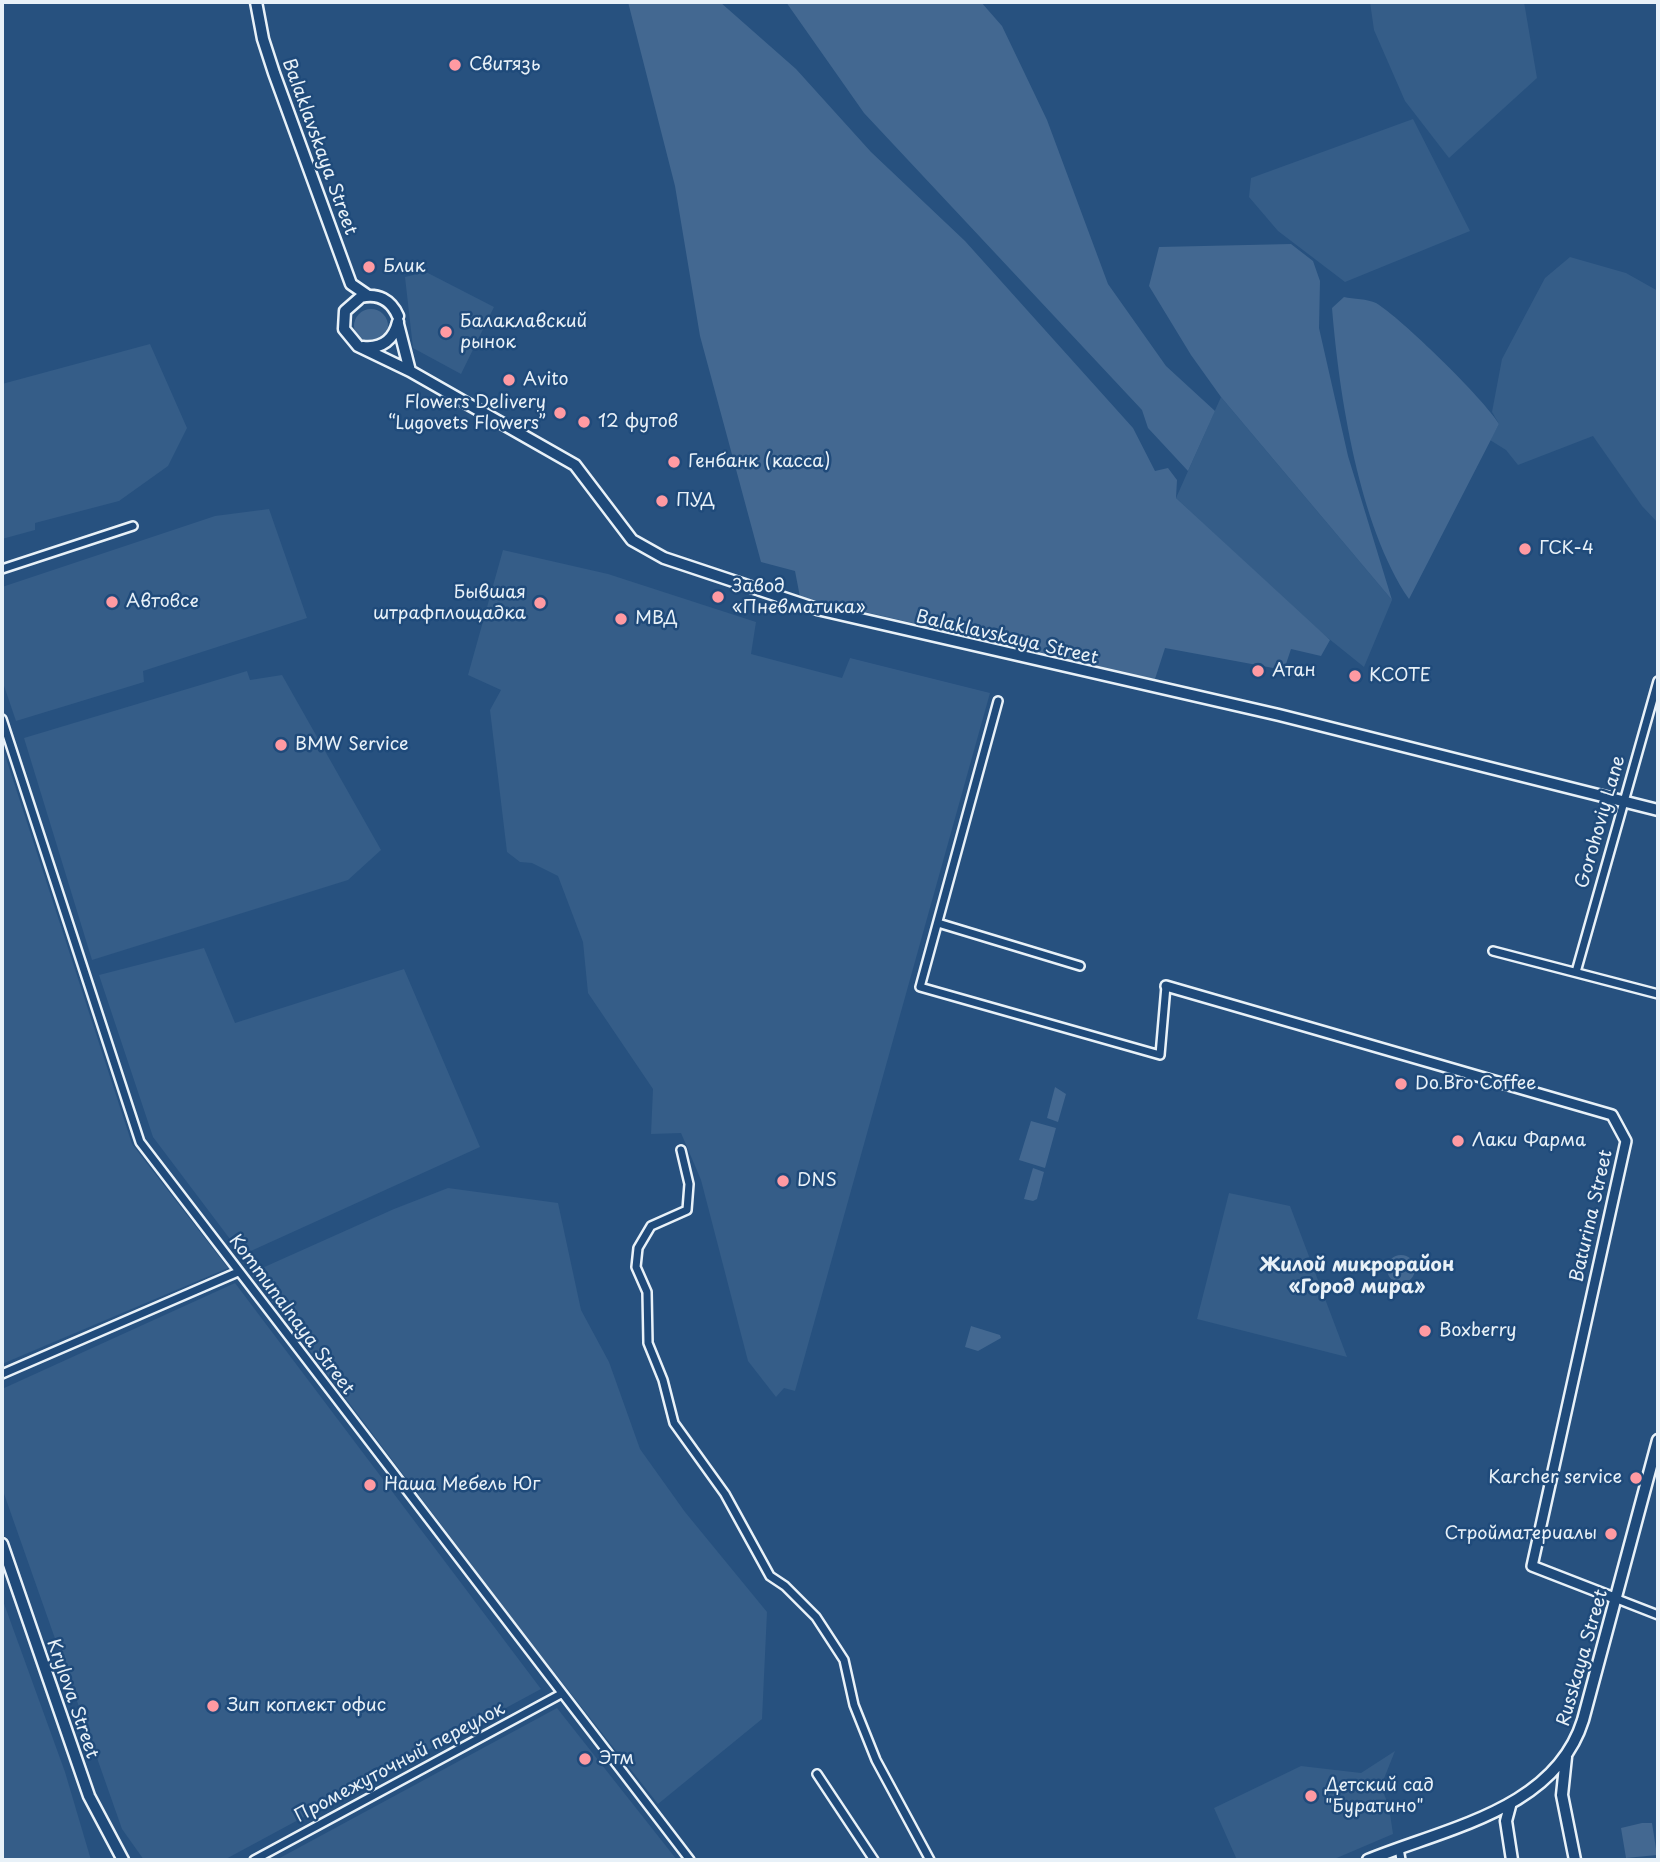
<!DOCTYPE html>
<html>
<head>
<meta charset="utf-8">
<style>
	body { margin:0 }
	#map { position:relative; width:1660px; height:1862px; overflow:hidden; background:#27517f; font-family:"Playpen Sans",sans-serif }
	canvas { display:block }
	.frame { position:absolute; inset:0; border:4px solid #e8f1f8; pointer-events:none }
</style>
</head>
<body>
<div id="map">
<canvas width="1660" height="1862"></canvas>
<div class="frame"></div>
</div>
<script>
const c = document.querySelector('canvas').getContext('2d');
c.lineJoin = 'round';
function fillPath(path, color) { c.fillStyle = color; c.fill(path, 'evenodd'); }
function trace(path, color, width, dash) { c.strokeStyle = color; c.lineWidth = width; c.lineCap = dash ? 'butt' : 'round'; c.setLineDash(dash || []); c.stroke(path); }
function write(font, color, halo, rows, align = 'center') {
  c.font = font + ' "Playpen Sans",sans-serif'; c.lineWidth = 5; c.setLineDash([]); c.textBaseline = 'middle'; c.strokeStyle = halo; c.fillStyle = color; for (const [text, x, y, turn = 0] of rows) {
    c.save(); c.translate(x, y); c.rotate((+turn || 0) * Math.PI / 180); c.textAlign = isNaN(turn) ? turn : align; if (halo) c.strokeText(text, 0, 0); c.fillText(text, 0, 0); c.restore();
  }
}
fillPath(new Path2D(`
	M1370,2H1524L1537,78L1449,158L1405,101L1374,30Z
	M1413,119L1470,231L1345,282L1278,231L1249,197L1251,178Z
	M1570,257L1626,273L1658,291V523L1642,506L1593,436L1518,465L1506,450L1490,440L1499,424L1492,412L1502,359L1545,278Z
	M426,272L494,307L461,374L413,348L405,277Z
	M150,344L187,428L168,466L119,501L35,523V530L2,539V384Z
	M1221,397L1392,600L1364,667L1313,626L1176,498Z
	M269,509L307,618L143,671L144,682L16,721L2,680V587L215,516Z
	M503,550L608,574L756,622L751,654L842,678L850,658L990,693L795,1391L784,1388L776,1397L748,1361L701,1180L681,1133L651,1134L653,1089L588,993L583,942L558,876L532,863L520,862L507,852L490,710L501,690L468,675Z
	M247,671L250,680L282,675L381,850L348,880L92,960L24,738Z
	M2,746L132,1144L228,1268L2,1364Z
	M204,948L235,1023L404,969L480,1147L242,1255L153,1137L99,975Z
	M448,1188L558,1203L581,1310L609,1362L640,1449L685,1512L767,1612L762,1719L658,1804L520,1629L251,1273L394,1209Z
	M1229,1193L1290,1206L1347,1357L1197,1319Z
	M235,1283L541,1689L224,1860H144L122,1829L2,1488V1389Z
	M2,1598L65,1772L91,1860H2Z
	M557,1708L677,1860H276Z
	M1395,1751L1381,1786L1389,1807L1393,1834L1332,1860H1237L1214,1808L1301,1766L1361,1773Z`), '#355d88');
fillPath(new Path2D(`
	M628,2H720L796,69L871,152L965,241L1133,428L1155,471L1168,468L1177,480L1176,498L1330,640L1321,656L1291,649L1284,670L1165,648L1155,679L800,597L795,571L761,562L700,336L675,186Z
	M786,2H981L1002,26L1047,120L1108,284L1166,366L1215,411L1188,471L1148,428L1142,410L864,113Z
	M1291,244L1313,261L1320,281L1319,328L1348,456L1392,600L1221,397L1191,355L1149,286L1159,247Z
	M1344,297C1353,299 1368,299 1376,303C1400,317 1485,400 1499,424L1409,599C1359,526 1339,394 1332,308Z
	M354 326a17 17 0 1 1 34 0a17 17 0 1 1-34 0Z
	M1055,1087L1066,1094L1058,1122L1047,1118Z
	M1031,1121L1056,1128L1045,1168L1019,1160Z
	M1033,1168L1044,1172L1037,1199L1033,1201L1024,1199Z
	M1387 1269a14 14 0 1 1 28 0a14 14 0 1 1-28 0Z
	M971,1326L1000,1335L1001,1338L978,1351L965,1347Z
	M1642,1823H1652L1657,1855L1626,1858L1621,1828Z`), '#436891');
const minor = new Path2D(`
	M2,569L133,526
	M998,701L920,987L1160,1055L1166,986
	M2,719L140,1142L690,1860
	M938,923L1080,966
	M1493,951L1658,994
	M1576,972L1658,681
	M681,1150L689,1184L687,1210L651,1226L638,1248L636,1267L647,1292L648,1343L663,1380L674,1423L725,1494L770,1576L785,1586L816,1617L844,1660L854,1705L876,1760L930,1860
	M2,1374L238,1272
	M1617,1599L1658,1615
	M817,1774L874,1860
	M1399,1848L1401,1860
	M254,1860L561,1694`);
const tertiary = new Path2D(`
	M1166,986L1612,1115L1626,1141L1532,1566L1617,1599`);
const secondary = new Path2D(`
	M256,2L263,39L274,73L351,284L367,295
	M398,316C391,300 378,293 361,297L345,311L344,329L358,346L410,371L575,465L632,540L664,558L817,609L1279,715L1658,810
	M398,324L410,371
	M363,347C382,349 394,339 398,322
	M2,1544L89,1796L123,1860
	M1566,1757L1562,1795L1575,1860
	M1510,1806L1506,1821L1512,1860
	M1368,1860C1446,1828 1555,1810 1583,1720L1658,1440`);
trace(minor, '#e8f1f8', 12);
trace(tertiary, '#e8f1f8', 14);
trace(secondary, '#e8f1f8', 15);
trace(minor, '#1f4a7a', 7);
trace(tertiary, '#1f4a7a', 9);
trace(secondary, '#1f4a7a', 10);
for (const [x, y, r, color] of [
	[455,65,7,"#ff9aa2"],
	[369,267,7,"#ff9aa2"],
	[446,332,7,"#ff9aa2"],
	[509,380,7,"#ff9aa2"],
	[560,413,7,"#ff9aa2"],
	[584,422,7,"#ff9aa2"],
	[674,462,7,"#ff9aa2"],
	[662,501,7,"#ff9aa2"],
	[1525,549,7,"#ff9aa2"],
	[718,597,7,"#ff9aa2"],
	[112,602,7,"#ff9aa2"],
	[540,603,7,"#ff9aa2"],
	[621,619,7,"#ff9aa2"],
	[1258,671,7,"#ff9aa2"],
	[1355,676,7,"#ff9aa2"],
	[281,745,7,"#ff9aa2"],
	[1401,1084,7,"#ff9aa2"],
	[1458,1141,7,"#ff9aa2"],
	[783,1181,7,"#ff9aa2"],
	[1425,1331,7,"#ff9aa2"],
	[1636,1478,7,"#ff9aa2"],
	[370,1485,7,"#ff9aa2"],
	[1611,1534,7,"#ff9aa2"],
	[213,1706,7,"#ff9aa2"],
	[585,1759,7,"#ff9aa2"],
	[1311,1796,7,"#ff9aa2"]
]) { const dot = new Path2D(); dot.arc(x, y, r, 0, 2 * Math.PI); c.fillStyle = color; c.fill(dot); trace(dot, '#1f4a7a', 2.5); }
write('18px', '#e8f1f8', '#1f4a7a', [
	["Свитязь",469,65],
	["Блик",383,267],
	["Балаклавский",460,322],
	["рынок",460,343],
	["Avito",523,380],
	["Flowers Delivery",546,403,"right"],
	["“Lugovets Flowers”",546,424,"right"],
	["12 футов",598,422],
	["Генбанк (касса)",688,462],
	["ПУД",676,501],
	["ГСК-4",1539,549],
	["Завод",732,587],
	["«Пневматика»",732,608],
	["Бывшая",526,593,"right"],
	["штрафплощадка",526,614,"right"],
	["Автовсе",126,602],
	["МВД",635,619],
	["Атан",1272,671],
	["KCOTE",1369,676],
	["BMW Service",295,745],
	["Do.Bro Coffee",1415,1084],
	["Лаки Фарма",1472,1141],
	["DNS",797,1181],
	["Boxberry",1439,1331],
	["Karcher service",1622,1478,"right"],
	["Наша Мебель Юг",384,1485],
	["Стройматериалы",1597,1534,"right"],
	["Зип коплект офис",227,1706],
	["Этм",599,1759],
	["Детский сад",1325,1786],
	["\"Буратино\"",1325,1807]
], 'left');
write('18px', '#e8f1f8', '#1f4a7a', [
	["Balaklavskaya Street",319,147,70],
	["Balaklavskaya Street",1007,638,13],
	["Gorohoviy Lane",1601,822,-74],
	["Baturina Street",1592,1216,-77],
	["Kommunalnaya Street",291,1315,53],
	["Russkaya Street",1583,1658,-74],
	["Krylova Street",72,1699,71],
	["Промежуточный переулок",400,1763,-28]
]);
write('bold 19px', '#e8f1f8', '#1f4a7a', [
	["Жилой микрорайон",1357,1266],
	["«Город мира»",1357,1288]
]);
</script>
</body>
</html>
